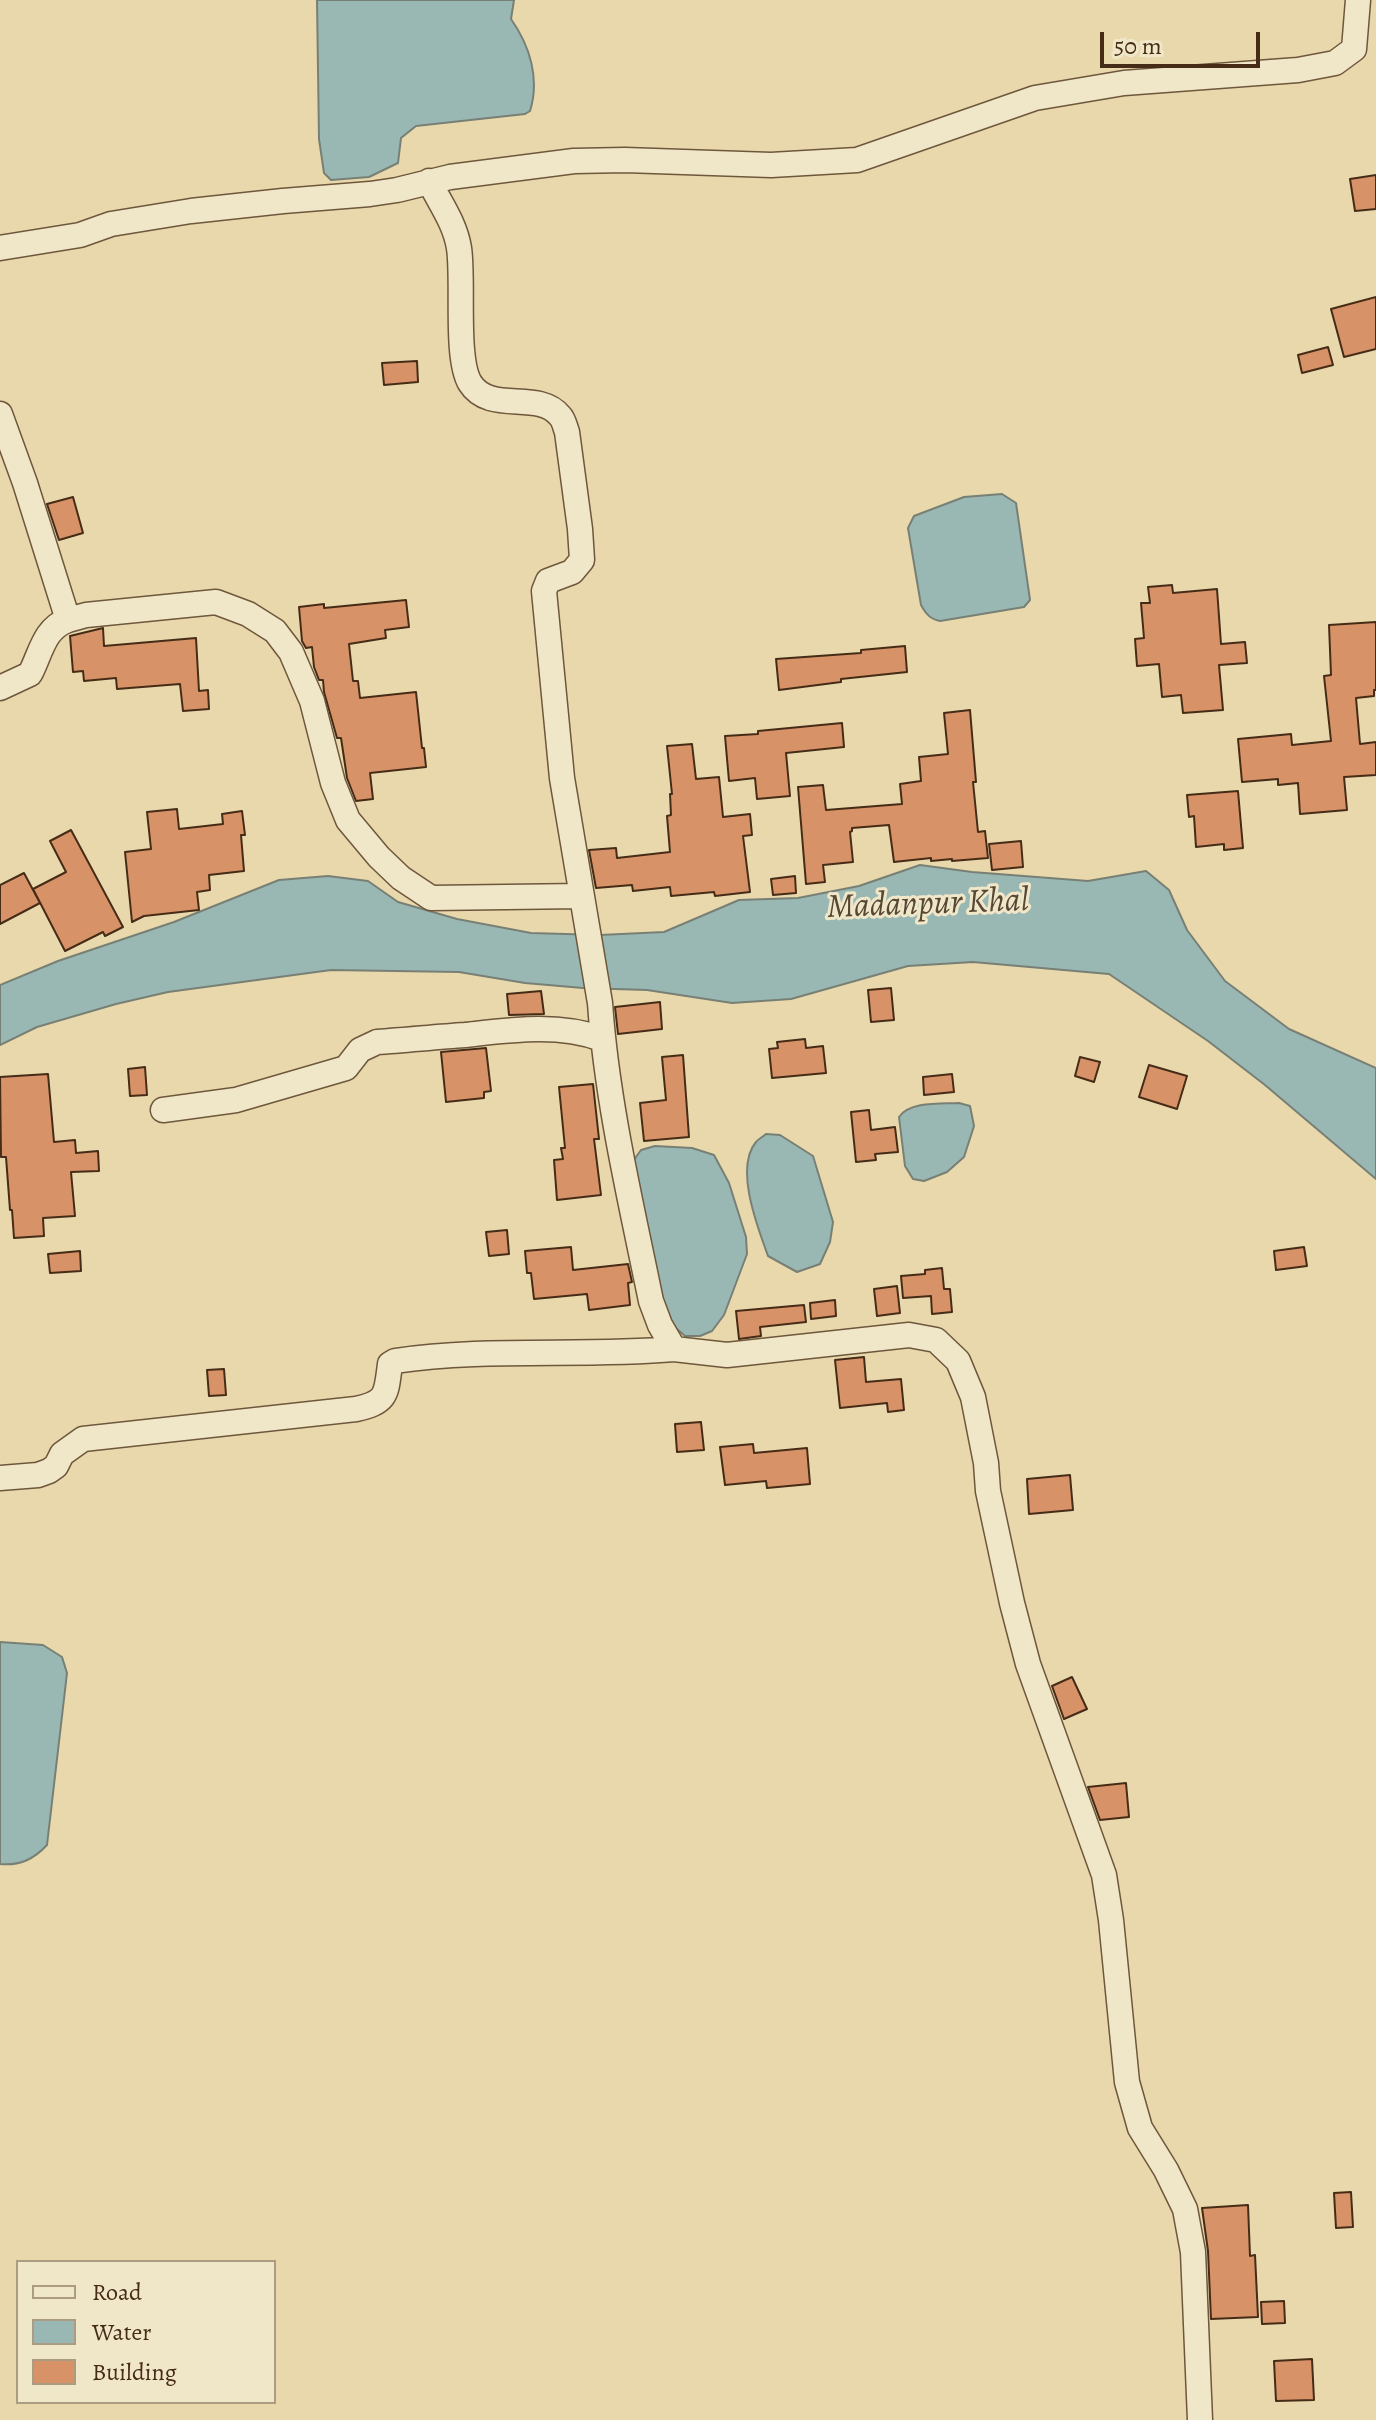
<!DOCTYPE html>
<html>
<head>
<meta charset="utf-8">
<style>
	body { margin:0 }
	#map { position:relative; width:1376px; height:2420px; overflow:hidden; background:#e8d8ab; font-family:Alegreya,serif }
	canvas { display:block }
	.legend { position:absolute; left:16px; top:2260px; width:260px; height:144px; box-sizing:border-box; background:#f0e6c8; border:2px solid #ac9c81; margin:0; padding:10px 14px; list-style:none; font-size:24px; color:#462c17 }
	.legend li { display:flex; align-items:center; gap:16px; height:40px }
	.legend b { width:40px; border:2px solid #ac9c81 }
	.scale { position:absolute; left:1100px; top:32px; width:160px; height:36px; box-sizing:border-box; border:4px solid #462c17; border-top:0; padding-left:10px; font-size:24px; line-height:28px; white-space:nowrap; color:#462c17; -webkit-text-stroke:6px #f0e6c8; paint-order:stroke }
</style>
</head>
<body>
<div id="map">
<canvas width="1376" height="2420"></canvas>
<ul class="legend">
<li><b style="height:10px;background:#f0e6c8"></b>Road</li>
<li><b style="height:22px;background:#9ab8b3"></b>Water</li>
<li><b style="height:22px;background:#d89268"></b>Building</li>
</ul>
<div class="scale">50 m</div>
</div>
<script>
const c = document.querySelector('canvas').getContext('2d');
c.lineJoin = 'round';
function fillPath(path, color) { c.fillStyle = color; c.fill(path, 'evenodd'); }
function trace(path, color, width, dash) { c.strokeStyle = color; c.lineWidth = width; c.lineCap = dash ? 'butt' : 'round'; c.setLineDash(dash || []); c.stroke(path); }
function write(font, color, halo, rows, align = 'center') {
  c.font = font + ' Alegreya,serif'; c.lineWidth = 6; c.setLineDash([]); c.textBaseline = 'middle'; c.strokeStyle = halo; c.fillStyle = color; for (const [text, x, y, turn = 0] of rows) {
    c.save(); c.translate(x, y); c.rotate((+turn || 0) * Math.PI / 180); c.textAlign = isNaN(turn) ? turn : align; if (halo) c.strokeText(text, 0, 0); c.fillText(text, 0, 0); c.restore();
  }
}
const water = new Path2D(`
	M317,0H514L511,19C530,46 540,79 530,111L525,114L416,126L401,138L398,163L369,177L331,180L324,173L319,139Z
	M1002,494L1016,503L1030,600L1024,607L940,621C930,619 926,614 921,605L908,528L914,516L964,497Z
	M920,865L972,872L1088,881L1146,871L1169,890L1187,930L1225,981L1289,1029L1376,1068V1179L1265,1085L1208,1041L1109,974L973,962L908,966L791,999L732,1003L647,990L583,988L525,983L459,972L331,970L168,992L116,1004L37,1027L0,1045V985L58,961L174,922L279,880L328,876L368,881L398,902L457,919L531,933L600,935L664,932L739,900L798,898L859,886Z
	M959,1103L970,1106L974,1126L964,1157L947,1172L924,1181L913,1179L905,1166L899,1117C910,1101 941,1104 959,1103Z
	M766,1134L780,1135L813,1156L833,1222L830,1242L820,1264L797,1272L768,1256C758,1228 734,1168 756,1142C758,1139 763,1137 766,1134Z
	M655,1146L692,1148L714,1155L729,1183L746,1237L747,1254L724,1315L712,1331L700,1336H685L663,1317L633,1161L641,1150Z
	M0,1642L43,1645L62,1657L67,1673L47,1845C34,1859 20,1866 0,1864Z`);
fillPath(water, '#9ab8b3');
trace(water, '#788075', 2);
const building = new Path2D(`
	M1376,175V209L1355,211L1350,179Z
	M1376,297V349L1344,357L1331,309Z
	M1328,347L1333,365L1302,373L1298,355Z
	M417,361L418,382L384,385L382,363Z
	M73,497L83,533L59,540L47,504Z
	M1172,585L1173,593L1217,589L1221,644L1245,642L1247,663L1219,665L1223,710L1183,713L1181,695L1162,697L1159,664L1137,666L1135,639L1144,638L1141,603H1150L1148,587Z
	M406,600L409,627L385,630L386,638L349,644L353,681H358L360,698L416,692L422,748H424L426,767L370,773L373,799L356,801L347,778L341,738H337L324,692L323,680H319L314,667L312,647L306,648L302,641L299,607L324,604V608Z
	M1376,622V690H1374V696L1356,698L1360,744L1376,742V775L1344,777L1347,810L1300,814L1298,783L1278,785V779L1242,782L1238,739L1291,734L1292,745L1331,741L1324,676L1331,675L1329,625Z
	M103,628L104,646L196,638L199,691L208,690L209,709L183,711L180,684L117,689L116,678L84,681L83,671L73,672L70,636Z
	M905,646L907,672L841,679V682L779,690L776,659L861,653V650Z
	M970,710L976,782H973L978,832L985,831L988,858L952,861V859L931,861V858L894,862L889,825L852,828V831L850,832L853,862L823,865L825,882L806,884L798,787L823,785L826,810L902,804L900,784L921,781L919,757L948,754L944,713Z
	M842,723L844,747L786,753L790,796L757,799L755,778L729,781L725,736L758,734V731Z
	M692,744L696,779L719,777L723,817L750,814L752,835L743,836L750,892L715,896L714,892L671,896L670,887L633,891L632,885L596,888L589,850L616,848L617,858L670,852L667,816L671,815L670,794H672L667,746Z
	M1238,791L1243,848L1224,850V844L1196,847L1194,816L1189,817L1187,795Z
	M177,809L179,829L223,824L222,814L242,811L245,835H241L244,871L209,875L210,890L197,892L199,910L144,916L132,922L125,852L151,849L147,812Z
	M71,830L123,927L105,936L103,932L65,951L33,889L66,872L50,841Z
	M1021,841L1023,867L992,870L989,844Z
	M24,873L40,903L0,924V885Z
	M795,876L796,893L773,895L771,879Z
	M891,988L894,1020L871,1022L868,990Z
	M541,991L544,1014L509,1015L507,994Z
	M660,1002L662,1029L618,1034L615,1007Z
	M805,1039L806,1048L823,1046L826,1073L772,1078L769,1049L778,1048L777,1042Z
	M486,1048L491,1091L484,1092V1098L446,1102L441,1052Z
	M683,1055L689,1137L644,1141L640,1103L666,1100L662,1057Z
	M1080,1057L1100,1062L1094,1082L1075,1076Z
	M1149,1065L1187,1076L1177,1109L1139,1097Z
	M145,1067L147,1095L130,1096L128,1069Z
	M48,1074L54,1142L75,1140L76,1153L98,1151L99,1171L71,1172L75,1216L43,1218L44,1236L14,1238L12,1210H10L6,1157H1L0,1077Z
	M952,1074L954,1092L924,1095L923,1077Z
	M593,1084L599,1139H594L601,1195L557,1200L554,1160L563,1159L561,1148H565L559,1087Z
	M869,1110L871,1130L895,1127L898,1152L875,1154L876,1160L856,1162L851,1112Z
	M507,1230L509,1254L489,1256L486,1232Z
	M571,1247L573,1270L628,1264L632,1282L628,1283L630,1305L589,1310L587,1294L534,1299L531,1273H527L525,1251Z
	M1304,1247L1307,1266L1276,1270L1274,1251Z
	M80,1251L81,1271L50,1273L48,1254Z
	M942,1268L944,1289H950L952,1312L932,1314L931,1296L903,1298L901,1276L925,1274V1270Z
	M897,1286L900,1313L877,1316L874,1289Z
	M835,1300L836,1316L811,1319L810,1303Z
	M804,1305L806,1322L760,1327L761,1336L739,1339L736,1311Z
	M864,1357L866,1382L901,1379L904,1410L888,1412L887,1403L840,1408L835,1360Z
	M224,1369L226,1395L209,1396L207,1370Z
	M701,1422L704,1450L677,1452L675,1424Z
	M753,1444L754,1453L807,1448L810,1484L767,1488L766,1481L725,1485L720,1447Z
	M1070,1475L1073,1510L1029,1514L1027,1479Z
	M1072,1677L1087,1709L1064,1719L1052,1686Z
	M1126,1783L1129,1817L1100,1820L1088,1787Z
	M1351,2192L1353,2227L1336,2228L1334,2193Z
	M1248,2205L1250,2256L1255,2255L1258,2317L1211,2319L1208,2251L1202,2208Z
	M1284,2301L1285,2323L1262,2324L1261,2302Z
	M1312,2359L1314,2400L1276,2401L1274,2361Z`);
fillPath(building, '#d89268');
trace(building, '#462c17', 2);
const minor = new Path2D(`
	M0,248L80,235L111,224L191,211L283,201L370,194L397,190L450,177L574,161L625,160L771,165L857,160L1035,98L1124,83L1298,70L1335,63L1354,49L1358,0
	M0,414L25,483L68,620C44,628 41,653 30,674L0,688
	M68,620L86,615L216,602L248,614L275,631L291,652L312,701L333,783L348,820L379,857L401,878L431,898L581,896
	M163,1110L236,1100L346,1068L360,1050L377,1042C406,1040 436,1037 465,1035C511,1030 558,1023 602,1039
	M674,1349L727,1355L909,1335L936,1340L958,1361L973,1397L986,1463L988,1491L1012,1603L1028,1664L1104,1875L1111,1920L1127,2082L1140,2128L1166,2170L1185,2209L1193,2252L1200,2420
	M0,1478L38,1475L49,1471L56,1466L62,1454L83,1439L356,1409C388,1402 386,1394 390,1364L395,1361C486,1347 582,1357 674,1349L660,1325L651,1301C631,1203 607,1103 600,1003L562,778L544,591L548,581L572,572L582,560L580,529L567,432C565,427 564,420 560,416C538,389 490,415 470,383C455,358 464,281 459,248C455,223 440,203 429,181`);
trace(minor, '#6e573c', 27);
trace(minor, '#f0e6c8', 24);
write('italic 34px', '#574836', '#f0e6c8', [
	["Madanpur Khal",928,905,-2]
]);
</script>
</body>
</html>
